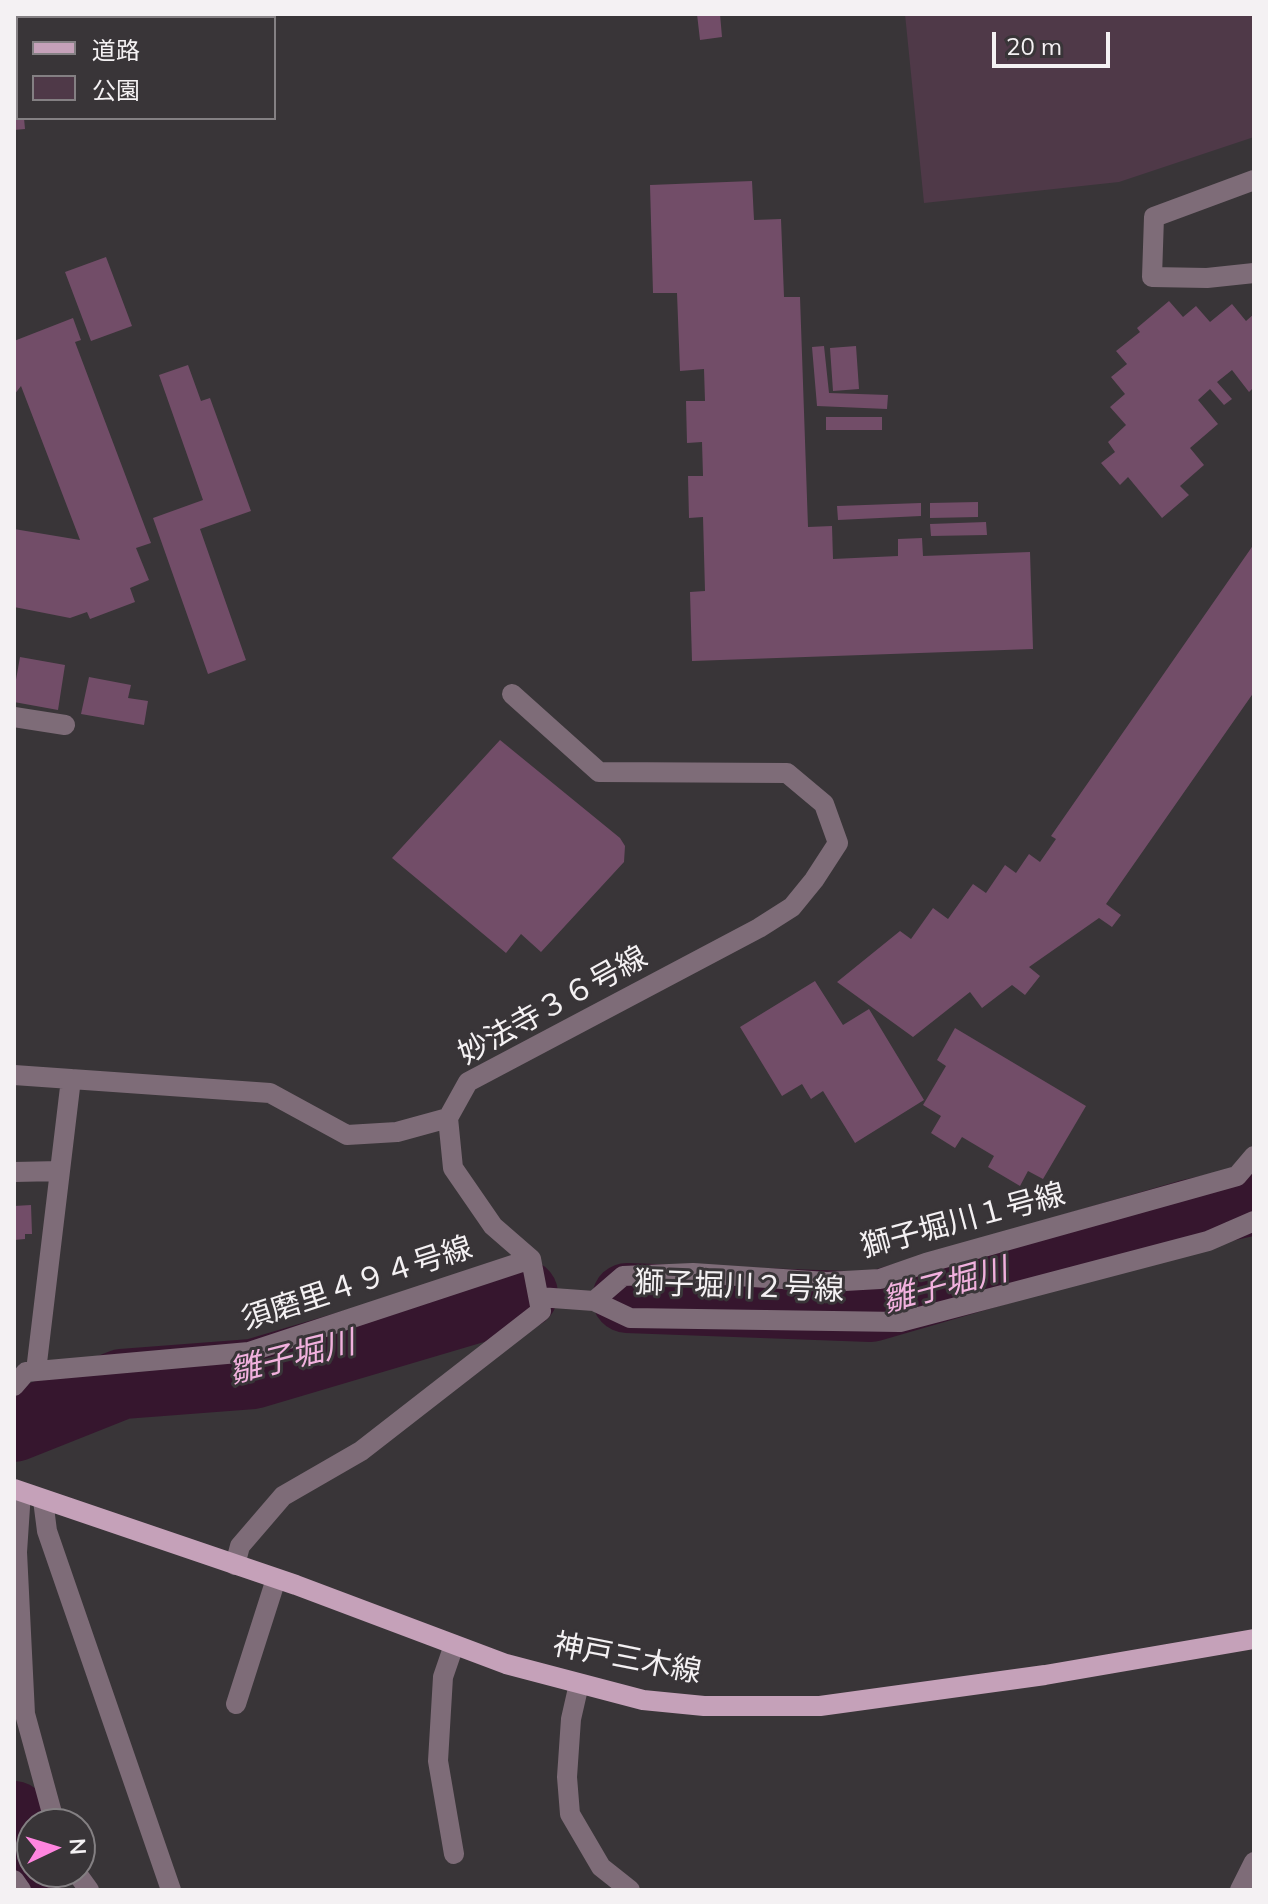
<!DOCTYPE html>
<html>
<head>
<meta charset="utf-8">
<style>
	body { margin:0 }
	#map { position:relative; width:1268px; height:1904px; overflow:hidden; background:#393538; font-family:Mulish,"Noto Sans JP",sans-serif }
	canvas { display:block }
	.frame { position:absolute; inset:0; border:16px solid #f4f1f3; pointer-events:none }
	.legend { position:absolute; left:16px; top:16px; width:260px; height:104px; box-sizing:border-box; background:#393538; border:2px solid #848083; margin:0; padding:10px 14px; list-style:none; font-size:24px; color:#f4f1f3 }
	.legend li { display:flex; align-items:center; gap:16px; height:40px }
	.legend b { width:40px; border:2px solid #848083 }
	.north { position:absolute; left:16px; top:1808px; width:80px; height:80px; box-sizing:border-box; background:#393538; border:2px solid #848083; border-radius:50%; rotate:86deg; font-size:22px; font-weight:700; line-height:32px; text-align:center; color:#f4f1f3 }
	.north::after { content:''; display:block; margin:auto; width:28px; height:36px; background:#ff85df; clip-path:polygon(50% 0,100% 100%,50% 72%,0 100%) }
	.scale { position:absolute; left:992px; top:32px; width:118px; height:36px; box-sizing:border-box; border:4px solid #f4f1f3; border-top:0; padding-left:10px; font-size:24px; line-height:28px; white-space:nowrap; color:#f4f1f3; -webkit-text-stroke:6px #393538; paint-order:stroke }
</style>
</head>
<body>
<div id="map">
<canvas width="1268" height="1904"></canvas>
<div class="frame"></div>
<ul class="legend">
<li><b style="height:10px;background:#c5a1b9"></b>道路</li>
<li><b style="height:22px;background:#4f3948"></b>公園</li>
</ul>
<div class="north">N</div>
<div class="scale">20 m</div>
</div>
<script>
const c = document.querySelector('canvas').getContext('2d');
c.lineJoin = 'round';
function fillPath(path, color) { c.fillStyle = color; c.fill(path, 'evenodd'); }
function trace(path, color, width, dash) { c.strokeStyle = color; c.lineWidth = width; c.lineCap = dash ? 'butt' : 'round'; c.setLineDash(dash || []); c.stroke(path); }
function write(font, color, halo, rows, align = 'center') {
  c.font = font + ' Mulish,"Noto Sans JP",sans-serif'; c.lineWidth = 6; c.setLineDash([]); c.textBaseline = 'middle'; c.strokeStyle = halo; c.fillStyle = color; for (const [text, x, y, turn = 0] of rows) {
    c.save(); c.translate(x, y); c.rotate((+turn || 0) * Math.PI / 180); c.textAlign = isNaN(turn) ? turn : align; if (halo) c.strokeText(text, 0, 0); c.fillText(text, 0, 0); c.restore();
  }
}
fillPath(new Path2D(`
	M905,14H1254V137L1119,182L924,203Z`), '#4f3948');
trace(new Path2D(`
	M627,1298L871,1307L1187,1215L1254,1200
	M14,1427L122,1384L253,1374L523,1294
	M14,1816L32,1870`), '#36162e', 70);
fillPath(new Path2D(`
	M697,14H720L722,37L700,40Z
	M14,109H18V118H24L25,129L14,130Z
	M752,181L754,220L781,219L784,297H800L808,527L832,526L833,559L898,556V539L922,538L923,556L1030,552L1033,649L692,661L690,592L705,591L703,517L689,518L688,476H703L702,442L687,443L686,401H705L704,369L680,371L677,293H653L650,185Z
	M106,257L132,326L91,341L65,272Z
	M1169,301L1183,317L1196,306L1210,322L1232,304L1246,321L1254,314V387L1249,392L1232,370L1217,382L1232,399L1224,405L1210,389L1198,400L1218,424L1190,448L1204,465L1180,486L1189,495L1162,518L1128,477L1120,485L1101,463L1115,452L1108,442L1126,425L1110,407L1125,394L1111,377L1127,364L1116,351L1140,332L1137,328Z
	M73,318L81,340L75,342L151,543L136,548L149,580L130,588L135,602L90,619L87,612L70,618L14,607V529L80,540L21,386L14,395V341Z
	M824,346L829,393L888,395L887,409L817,406L812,347Z
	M856,346L859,389L833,391L830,348Z
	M188,365L201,401L210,398L251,511L200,529L246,660L208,674L153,518L203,500L159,375Z
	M826,417H882V430H826Z
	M978,502V517L930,518V503Z
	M921,503V516L838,520L837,506Z
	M986,522L987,535L931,536L930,524Z
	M1254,544V692L1106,904L1121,915L1112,927L1099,918L1029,967L1040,976L1025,995L1012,985L982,1008L970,992L913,1037L837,982L900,931L911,939L933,908L948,919L973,884L986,893L1005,865L1016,873L1029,854L1040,862L1056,839L1051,836Z
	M20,657L65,665L58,710L14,702V691Z
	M89,677L131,685L128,698L148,701L144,725L81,714Z
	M500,740L620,838L625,846L624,862L541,952L521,934L506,953L392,858Z
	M815,981L843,1025L869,1009L924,1100L855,1143L823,1091L811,1099L802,1084L782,1096L740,1027Z
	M955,1028L1086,1106L1043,1179L1028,1171L1020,1186L988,1167L994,1156L962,1137L955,1148L931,1133L941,1116L923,1105L946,1066L937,1060Z
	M31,1205L32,1234H25V1239L14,1240V1206Z`), '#724d68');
trace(new Path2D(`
	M49,14V18
	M14,50H18
	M1254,180L1154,217L1152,277L1207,278L1254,273
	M14,717L65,725
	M14,1075L270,1093L347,1135L397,1132L448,1118
	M14,1172L60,1171
	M539,1297L594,1301L623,1276L693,1273L827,1282L880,1279L926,1263L1237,1176L1254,1156
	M594,1301L630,1318L900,1322L1208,1241L1254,1221
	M36,1371L71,1079
	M14,1386L26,1372L249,1352L531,1259
	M21,1492L17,1552L25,1714L55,1824
	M43,1500L47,1531L171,1890
	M235,1565L240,1546L283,1496L361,1451L541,1311L531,1259L493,1226L453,1168L448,1118L468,1082L759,928L792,907L814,880L838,843L824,804L787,773L599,772L512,694
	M579,1684L571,1719L567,1777L570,1814L601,1867L630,1890
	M236,1704L276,1579
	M454,1854L438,1761L443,1677L454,1645
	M76,1872L89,1890
	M14,1880L21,1890
	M1240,1890L1254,1862`), '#7e6c78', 20);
trace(new Path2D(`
	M14,1489L296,1585L506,1664L643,1700L704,1706H820L1045,1675L1254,1639`), '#c5a1b9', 20);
write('30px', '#f4f1f3', '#393538', [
	["妙法寺３６号線",553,1006,-29],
	["獅子堀川１号線",963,1221,-15],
	["須磨里４９４号線",357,1284,-18],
	["獅子堀川２号線",739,1287,2],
	["神戸三木線",627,1659,11]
]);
write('italic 32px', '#f1b1de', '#393538', [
	["雛子堀川",945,1286,-15],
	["雛子堀川",292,1358,-14]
]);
</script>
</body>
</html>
